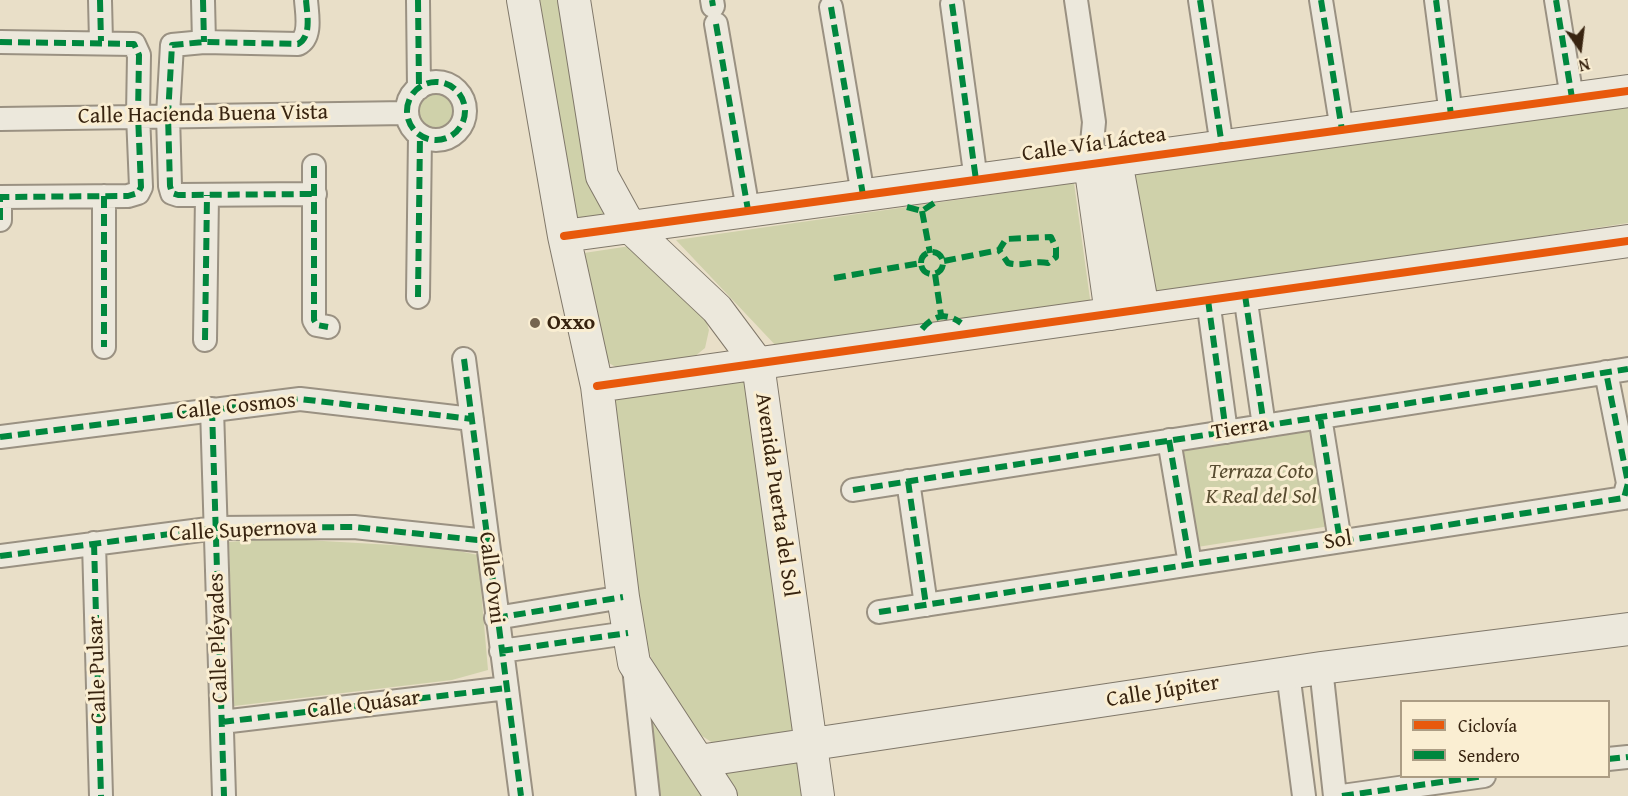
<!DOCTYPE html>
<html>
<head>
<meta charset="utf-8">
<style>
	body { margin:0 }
	#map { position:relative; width:1628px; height:796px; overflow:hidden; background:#e9dfc8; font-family:"Gentium Book Plus",serif }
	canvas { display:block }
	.legend { position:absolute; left:1400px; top:700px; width:210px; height:78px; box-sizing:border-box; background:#faeed2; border:2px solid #ac9d84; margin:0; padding:8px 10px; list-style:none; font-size:18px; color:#382410 }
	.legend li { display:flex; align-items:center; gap:12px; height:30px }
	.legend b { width:30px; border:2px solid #ac9d84 }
	.north { position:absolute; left:1550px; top:18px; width:60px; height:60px; -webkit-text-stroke:4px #faeed2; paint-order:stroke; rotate:166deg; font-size:16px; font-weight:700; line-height:24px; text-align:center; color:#382410 }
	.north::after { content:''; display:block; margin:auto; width:21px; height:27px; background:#382410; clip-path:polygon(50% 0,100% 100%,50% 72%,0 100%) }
</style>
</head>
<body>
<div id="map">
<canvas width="1628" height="796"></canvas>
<ul class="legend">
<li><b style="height:8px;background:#e8590c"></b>Ciclovía</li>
<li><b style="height:8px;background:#00873e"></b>Sendero</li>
</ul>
<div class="north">N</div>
</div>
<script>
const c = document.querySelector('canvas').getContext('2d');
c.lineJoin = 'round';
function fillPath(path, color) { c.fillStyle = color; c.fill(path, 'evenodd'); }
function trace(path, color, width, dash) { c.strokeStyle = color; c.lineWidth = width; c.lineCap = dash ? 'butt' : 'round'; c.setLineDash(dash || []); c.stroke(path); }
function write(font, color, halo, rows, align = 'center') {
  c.font = font + ' "Gentium Book Plus",serif'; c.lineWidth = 6; c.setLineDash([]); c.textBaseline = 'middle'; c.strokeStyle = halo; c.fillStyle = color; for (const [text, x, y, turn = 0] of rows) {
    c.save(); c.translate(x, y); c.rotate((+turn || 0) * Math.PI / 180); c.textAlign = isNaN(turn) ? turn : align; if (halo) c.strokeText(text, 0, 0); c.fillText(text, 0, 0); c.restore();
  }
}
fillPath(new Path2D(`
	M540,0H565L620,219L574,225Z
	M417 111a20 20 0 1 1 40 0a20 20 0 1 1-40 0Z
	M1628,104V223L1150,297L1131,175Z
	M1074,183L1091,306L779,349L676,240Z
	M637,245L704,314L709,330L705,348L689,361L623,371L605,361L584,253Z
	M748,378L796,723L791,732L713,743L696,732L664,690L646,645L610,395Z
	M1314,424L1330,526L1191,548L1175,447Z
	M272,538L444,548L478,555L488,670L452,680L234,706L229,542Z
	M644,697L705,796H654Z
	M802,758L806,796H734L718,768Z`), '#cfd1aa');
const street = new Path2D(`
	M100,0L101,41
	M203,0L204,42
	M306,0C307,14 312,37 298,44L204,42L172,45L168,115L170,186L172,193L178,195L315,194
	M418,0L419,88
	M712,0L713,6
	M1076,0L1094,122L1090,164
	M1200,0L1222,146
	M1321,0L1342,130
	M1436,0L1451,115
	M1556,0L1572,98
	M952,4L976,180
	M831,7L863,195
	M716,24L748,210
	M0,42L134,44L139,55L138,115L141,187L138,193L128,196L0,197
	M407 111a29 29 0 1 1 58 0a29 29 0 1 1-58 0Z
	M0,119L407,113
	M314,166V320L317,325L328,327
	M104,196V347
	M0,220V197
	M1245,295L1264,426
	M418,297L420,135
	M1208,300L1226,432
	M205,340L207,195
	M464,359L521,796
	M212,409L224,796
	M1320,417L1340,541
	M0,437L300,399L472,419
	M1169,440L1190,564
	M908,481L926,605
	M853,490L1628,369
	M94,543L101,796
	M0,556L216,528L354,527L487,541
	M879,612L1624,498L1628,483L1606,372
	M496,618L623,597
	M501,651L628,633
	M634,668L648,796
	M1321,668L1335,796
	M1288,673L1304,796
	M222,722L507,688
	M1608,759L1628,757
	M1342,796L1484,776`);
const secondary = new Path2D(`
	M523,0L564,236L597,386L623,597L634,663L721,796
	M574,0L602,176L630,227L717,309L758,364L818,796
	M1116,161L1143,309
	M1090,164L1111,314
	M564,236L1628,91
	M597,386L1628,241
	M699,761L1321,668L1628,629`);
trace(street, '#9a9182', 26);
trace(secondary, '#80786a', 34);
trace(street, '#ece8dc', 22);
trace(secondary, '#ece8dc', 32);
trace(new Path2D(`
	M100,0L101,41
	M203,0L204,42
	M306,0C307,14 312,37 298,44L204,42L172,45L168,115L170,186L172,193L178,195L315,194
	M418,0L419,88
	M712,0L713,6
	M1200,0L1222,146
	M1321,0L1342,130
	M1436,0L1451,115
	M1556,0L1572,98
	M952,4L976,180
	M831,7L863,195
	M716,24L748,210
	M0,42L134,44L139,55L138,115L141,187L138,193L128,196L0,197
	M407 111a29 29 0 1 1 58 0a29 29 0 1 1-58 0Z
	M314,166V320L317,325L328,327
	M104,196V347
	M907,207L922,211L934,203
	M922,211L930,253
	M0,220V197
	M921 263a11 11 0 1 1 22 0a11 11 0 1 1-22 0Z
	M944,261L999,250L1006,239L1051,237L1056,248V257L1048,263C1033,260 1022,267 1008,263L999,250
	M935,274L941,315
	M834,278L921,263
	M1245,295L1264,426
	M418,297L420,135
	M1208,300L1226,432
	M922,329C934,315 946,312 961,323
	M205,340L207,195
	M464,359L521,796
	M212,409L224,796
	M1320,417L1340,541
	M0,437L300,399L472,419
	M1169,440L1190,564
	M908,481L926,605
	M853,490L1628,369
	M94,543L101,796
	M0,556L216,528L354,527L487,541
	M879,612L1624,498L1628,483L1606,372
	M496,618L623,597
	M501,651L628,633
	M222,722L507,688
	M1608,759L1628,757
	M1342,796L1484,776`), '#00873e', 6, [12, 6]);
trace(new Path2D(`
	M564,236L1628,91
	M597,386L1628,241`), '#e8590c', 8);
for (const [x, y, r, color] of [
	[535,323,6,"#766550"]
]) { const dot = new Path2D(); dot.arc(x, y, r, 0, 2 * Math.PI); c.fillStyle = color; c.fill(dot); trace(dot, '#faeed2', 2); }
write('22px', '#382410', '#faeed2', [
	["Calle Hacienda Buena Vista",203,115,-1],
	["Calle Vía Láctea",1094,145,-8],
	["Calle Cosmos",236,407,-6],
	["Tierra",1240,429,-9],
	["Avenida Puerta del Sol",776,495,82],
	["Calle Supernova",243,531,-3],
	["Sol",1338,541,-9],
	["Calle Ovni",491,578,83],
	["Calle Pléyades",219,638,-92],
	["Calle Pulsar",98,670,-92],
	["Calle Júpiter",1163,692,-9],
	["Calle Quásar",364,705,-7]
]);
write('bold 22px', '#382410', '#faeed2', [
	["Oxxo",547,323]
], 'left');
write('italic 22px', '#584c30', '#faeed2', [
	["Terraza Coto",1261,472],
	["K Real del Sol",1261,497]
]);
</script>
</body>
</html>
